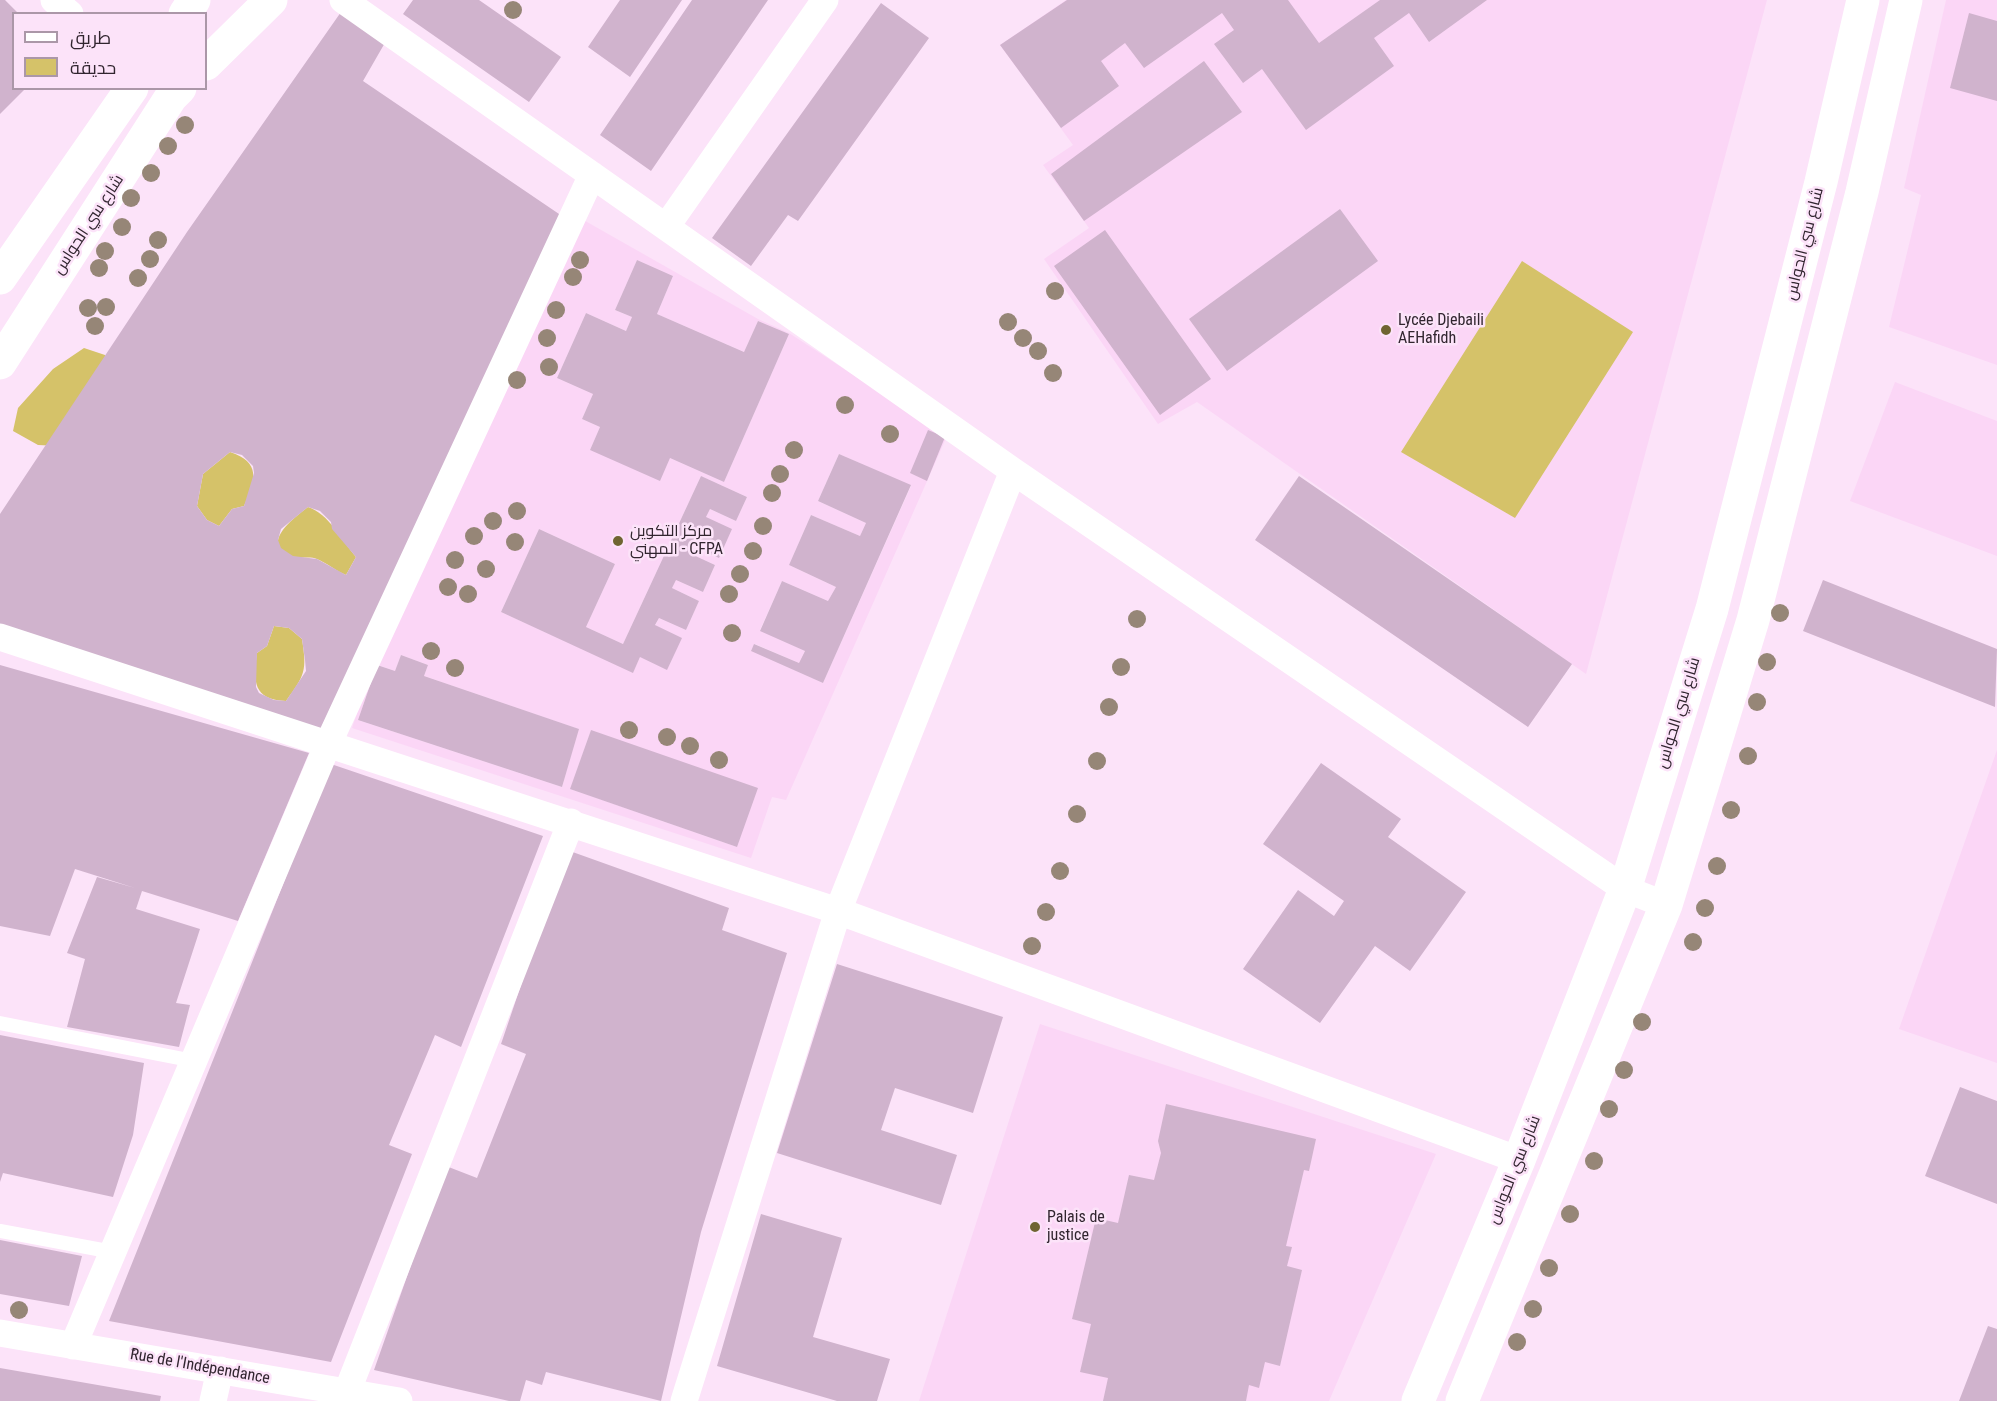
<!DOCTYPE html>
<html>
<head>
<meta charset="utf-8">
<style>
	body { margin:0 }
	#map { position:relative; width:1997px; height:1401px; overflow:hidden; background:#fce3f9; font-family:"Roboto Condensed",Cairo,sans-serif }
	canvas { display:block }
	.legend { position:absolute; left:12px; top:12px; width:195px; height:78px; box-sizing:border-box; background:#fce3f9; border:2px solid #ab97a8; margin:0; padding:8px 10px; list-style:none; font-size:18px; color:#31252f }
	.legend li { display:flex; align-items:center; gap:12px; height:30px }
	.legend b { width:30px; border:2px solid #ab97a8 }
</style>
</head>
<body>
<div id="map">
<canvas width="1997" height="1401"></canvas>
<ul class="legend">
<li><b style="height:8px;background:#fff"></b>طريق</li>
<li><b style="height:16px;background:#d5c269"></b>حديقة</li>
</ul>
</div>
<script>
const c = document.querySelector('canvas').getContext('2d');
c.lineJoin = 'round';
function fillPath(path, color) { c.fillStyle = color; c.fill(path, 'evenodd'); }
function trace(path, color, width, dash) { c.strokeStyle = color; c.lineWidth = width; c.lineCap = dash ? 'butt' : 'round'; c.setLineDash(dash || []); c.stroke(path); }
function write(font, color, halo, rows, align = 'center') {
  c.font = font + ' "Roboto Condensed",Cairo,sans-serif'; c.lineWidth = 5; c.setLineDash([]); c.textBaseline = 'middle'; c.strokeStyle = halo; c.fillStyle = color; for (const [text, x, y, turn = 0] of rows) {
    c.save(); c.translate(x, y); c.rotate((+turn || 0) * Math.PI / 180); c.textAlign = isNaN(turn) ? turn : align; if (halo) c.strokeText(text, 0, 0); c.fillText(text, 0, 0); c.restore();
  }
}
fillPath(new Path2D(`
	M1066,0H1767L1586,674L1197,402L1158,424L1044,259L1089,228L1043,165L1073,145L1000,45Z
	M1946,0H1997V365L1889,327L1921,195L1904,188Z
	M580,218L758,319L789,333L947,436L786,800L772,797L751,858L352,728L378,651ZM637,260L673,276L657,314L744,352L758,321L789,334L724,482L670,458L590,450L600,427L582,419L593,394L557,378L586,313L626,331L632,317L615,310ZM839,454L911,486L823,683L751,650L755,644L799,663L805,651L760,630L782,581L828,601L836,587L789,565L811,515L860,536L866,523L818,501ZM701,476L747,497L736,521L710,509L689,553L715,565L703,592L676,580L672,588L699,601L686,630L659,618L633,672L501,612L539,529L615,564L586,627L623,644ZM401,655L428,665L424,676L578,729L562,787L358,720L377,665L395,671ZM591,730L737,847L571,789Z
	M1895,382L1997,421V556L1850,501Z
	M1997,750V1063L1899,1029Z
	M1040,1024L1436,1154L1329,1401H919Z`), '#fbd6f6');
fillPath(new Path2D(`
	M1522,261L1633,332L1515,518L1401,452Z
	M84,348L105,355L113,368L79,447L38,445L13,431L18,408L53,369Z
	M230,452C261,462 256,480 244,506L232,509L219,526L207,520L197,506L203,474Z
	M308,507C329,514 341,539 356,557L346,575C336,571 327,563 317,559C310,556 301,559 294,557C257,545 294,518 308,507Z
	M274,626L289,628L302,639C307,671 305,675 286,701C253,700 253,681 257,653L267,646Z`), '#d5c269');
fillPath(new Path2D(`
	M0,0H5L19,14H14V88H26L0,114Z
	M413,0H479L561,57L529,102L403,14Z
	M620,0H682L630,77L588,47Z
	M692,0H768L651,171L600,135Z
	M1067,0H1288L1319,43L1380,0H1487L1429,42L1409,13L1374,38L1394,66L1306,130L1262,69L1243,83L1214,44L1234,30L1222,13L1144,68L1125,43L1101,61L1119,86L1061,128L1000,45Z
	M881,3L929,38L798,221L788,215L751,266L712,238Z
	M341,12L386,41L363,81L562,216L316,739L0,636V514L187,232ZM230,452L242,455L253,466L254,473L244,506L232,509L219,526L207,520L197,506L203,474ZM308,507L320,511L331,522L332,529L356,557L346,575L317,559L293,556L281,548L278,540L281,529ZM274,626L289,628L302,639L305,660L306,671L286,701L274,700L259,693L256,687L257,653L267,646Z
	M1969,13L1997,21V101L1950,88Z
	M1204,61L1242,112L1084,221L1051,174Z
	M1340,209L1378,261L1227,371L1189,319Z
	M1105,230L1211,379L1160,415L1054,266Z
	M637,260L673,276L657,314L744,352L758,321L789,334L724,482L670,458L660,481L590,450L600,427L582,419L593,394L557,378L586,313L626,331L632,317L615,310Z
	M928,430L945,437L927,481L910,473Z
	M839,454L911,485L823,683L751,651L754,644L799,663L805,651L760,631L782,581L828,601L836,587L789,565L811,515L860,536L866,523L818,501Z
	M701,476L747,497L736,521L710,509L706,517L732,529L719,558L693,546L689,553L715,565L703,592L676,580L672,588L699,601L686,630L659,618L655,625L682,638L667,670L640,657L633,673L501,612L539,529L615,564L586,627L623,644Z
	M1299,476L1572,664L1528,727L1255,540Z
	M1823,580L1997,649L1995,707L1803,631Z
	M401,655L428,665L424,676L579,729L562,787L358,720L377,665L395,671Z
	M0,665L309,753L238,921L142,891L136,909L200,929L176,1003L190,1005L179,1047L67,1027L85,959L67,953L97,877L135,888L75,869L50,936L0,926Z
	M591,730L758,788L737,847L570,789Z
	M1321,763L1401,819L1388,837L1466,892L1410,971L1375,946L1320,1023L1243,969L1298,890L1334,916L1344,901L1263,844Z
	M331,764L543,836L461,1047L435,1035L389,1145L412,1154L331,1362L109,1321Z
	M567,850L729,908L722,930L787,953L701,1232L661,1401L546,1372L542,1385L526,1380L520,1401H509L374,1370L446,1166L477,1178L526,1054L501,1044Z
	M837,964L1003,1017L973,1113L895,1088L881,1130L957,1155L941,1205L777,1153Z
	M0,1035L144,1063L133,1135L113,1197L3,1173L0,1182Z
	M1960,1087L1997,1101V1204L1925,1176Z
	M1166,1104L1316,1139L1309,1171L1304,1170L1286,1246L1292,1247L1287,1266L1302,1270L1280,1366L1265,1362L1259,1388L1249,1385L1246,1401H1103L1108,1378L1080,1372L1091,1324L1072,1319L1096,1218L1118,1223L1129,1175L1154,1180L1161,1153L1158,1141Z
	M761,1214L842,1238L813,1337L890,1359L877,1401H837L717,1366Z
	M0,1240L82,1256L69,1306L0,1294Z
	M1988,1326L1997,1329V1401H1959Z
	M0,1368L161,1396L160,1401H0Z`), '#d0b3cd');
trace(new Path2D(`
	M0,1023L194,1061
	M0,1231L113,1252`), '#fff', 14);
trace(new Path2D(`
	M54,0L70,14
	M343,0L1013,471L1625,889L1666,905
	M666,227L825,0
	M0,637L838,911L1519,1160
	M0,1333L399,1401
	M73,1346L328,744L592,175
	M347,1392L571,822
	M213,1401L220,1370
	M684,1401L838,911L1013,471`), '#fff', 27);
trace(new Path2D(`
	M185,14L194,0
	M206,64L271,0
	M0,278L132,88
	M0,363L171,97L180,88`), '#fff', 33);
trace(new Path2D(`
	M1418,1401L1519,1160L1625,889L1712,609L1821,182L1863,0
	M1462,1401L1666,905L1753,620L1862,192L1906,0`), '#fff', 33);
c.fillStyle = '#968677';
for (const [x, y] of [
	[513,10],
	[185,125],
	[168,146],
	[151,173],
	[131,198],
	[122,227],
	[158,240],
	[105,251],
	[150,259],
	[580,260],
	[99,268],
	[573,277],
	[138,278],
	[1055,291],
	[106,307],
	[88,308],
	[556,310],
	[1008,322],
	[95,326],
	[547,338],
	[1023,338],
	[1038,351],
	[549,367],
	[1053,373],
	[517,380],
	[845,405],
	[890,434],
	[794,450],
	[780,474],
	[772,493],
	[517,511],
	[493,521],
	[763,526],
	[474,536],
	[515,542],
	[753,551],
	[455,560],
	[486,569],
	[740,574],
	[448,587],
	[468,594],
	[729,594],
	[1780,613],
	[1137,619],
	[732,633],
	[431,651],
	[1767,662],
	[1121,667],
	[455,668],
	[1757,702],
	[1109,707],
	[629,730],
	[667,737],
	[690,746],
	[1748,756],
	[719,760],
	[1097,761],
	[1731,810],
	[1077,814],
	[1717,866],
	[1060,871],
	[1705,908],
	[1046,912],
	[1693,942],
	[1032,946],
	[1642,1022],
	[1624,1070],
	[1609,1109],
	[1594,1161],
	[1570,1214],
	[1549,1268],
	[1533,1309],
	[19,1310],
	[1517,1342]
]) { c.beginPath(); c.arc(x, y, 9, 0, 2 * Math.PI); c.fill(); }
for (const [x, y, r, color] of [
	[1386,330,6,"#6f6431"],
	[618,541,6,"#6f6431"],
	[1035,1227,6,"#6f6431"]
]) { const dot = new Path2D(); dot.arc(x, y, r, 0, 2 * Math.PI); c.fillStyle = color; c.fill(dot); trace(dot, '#fce3f9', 2); }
write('16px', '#31252f', '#fce3f9', [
	["شارع سي الحواس",89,225,-57],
	["شارع سي الحواس",1805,244,-76],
	["شارع سي الحواس",1679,713,-73],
	["شارع سي الحواس",1515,1170,-68],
	["ٌRue de l'Indépendance",200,1367,10]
]);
write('16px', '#31252f', '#fce3f9', [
	["Lycée Djebaili",1398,321],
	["AEHafidh",1398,339],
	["مركز التكوين",630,532],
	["المهني - CFPA",630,550],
	["Palais de",1047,1218],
	["justice",1047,1236]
], 'left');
</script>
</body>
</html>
